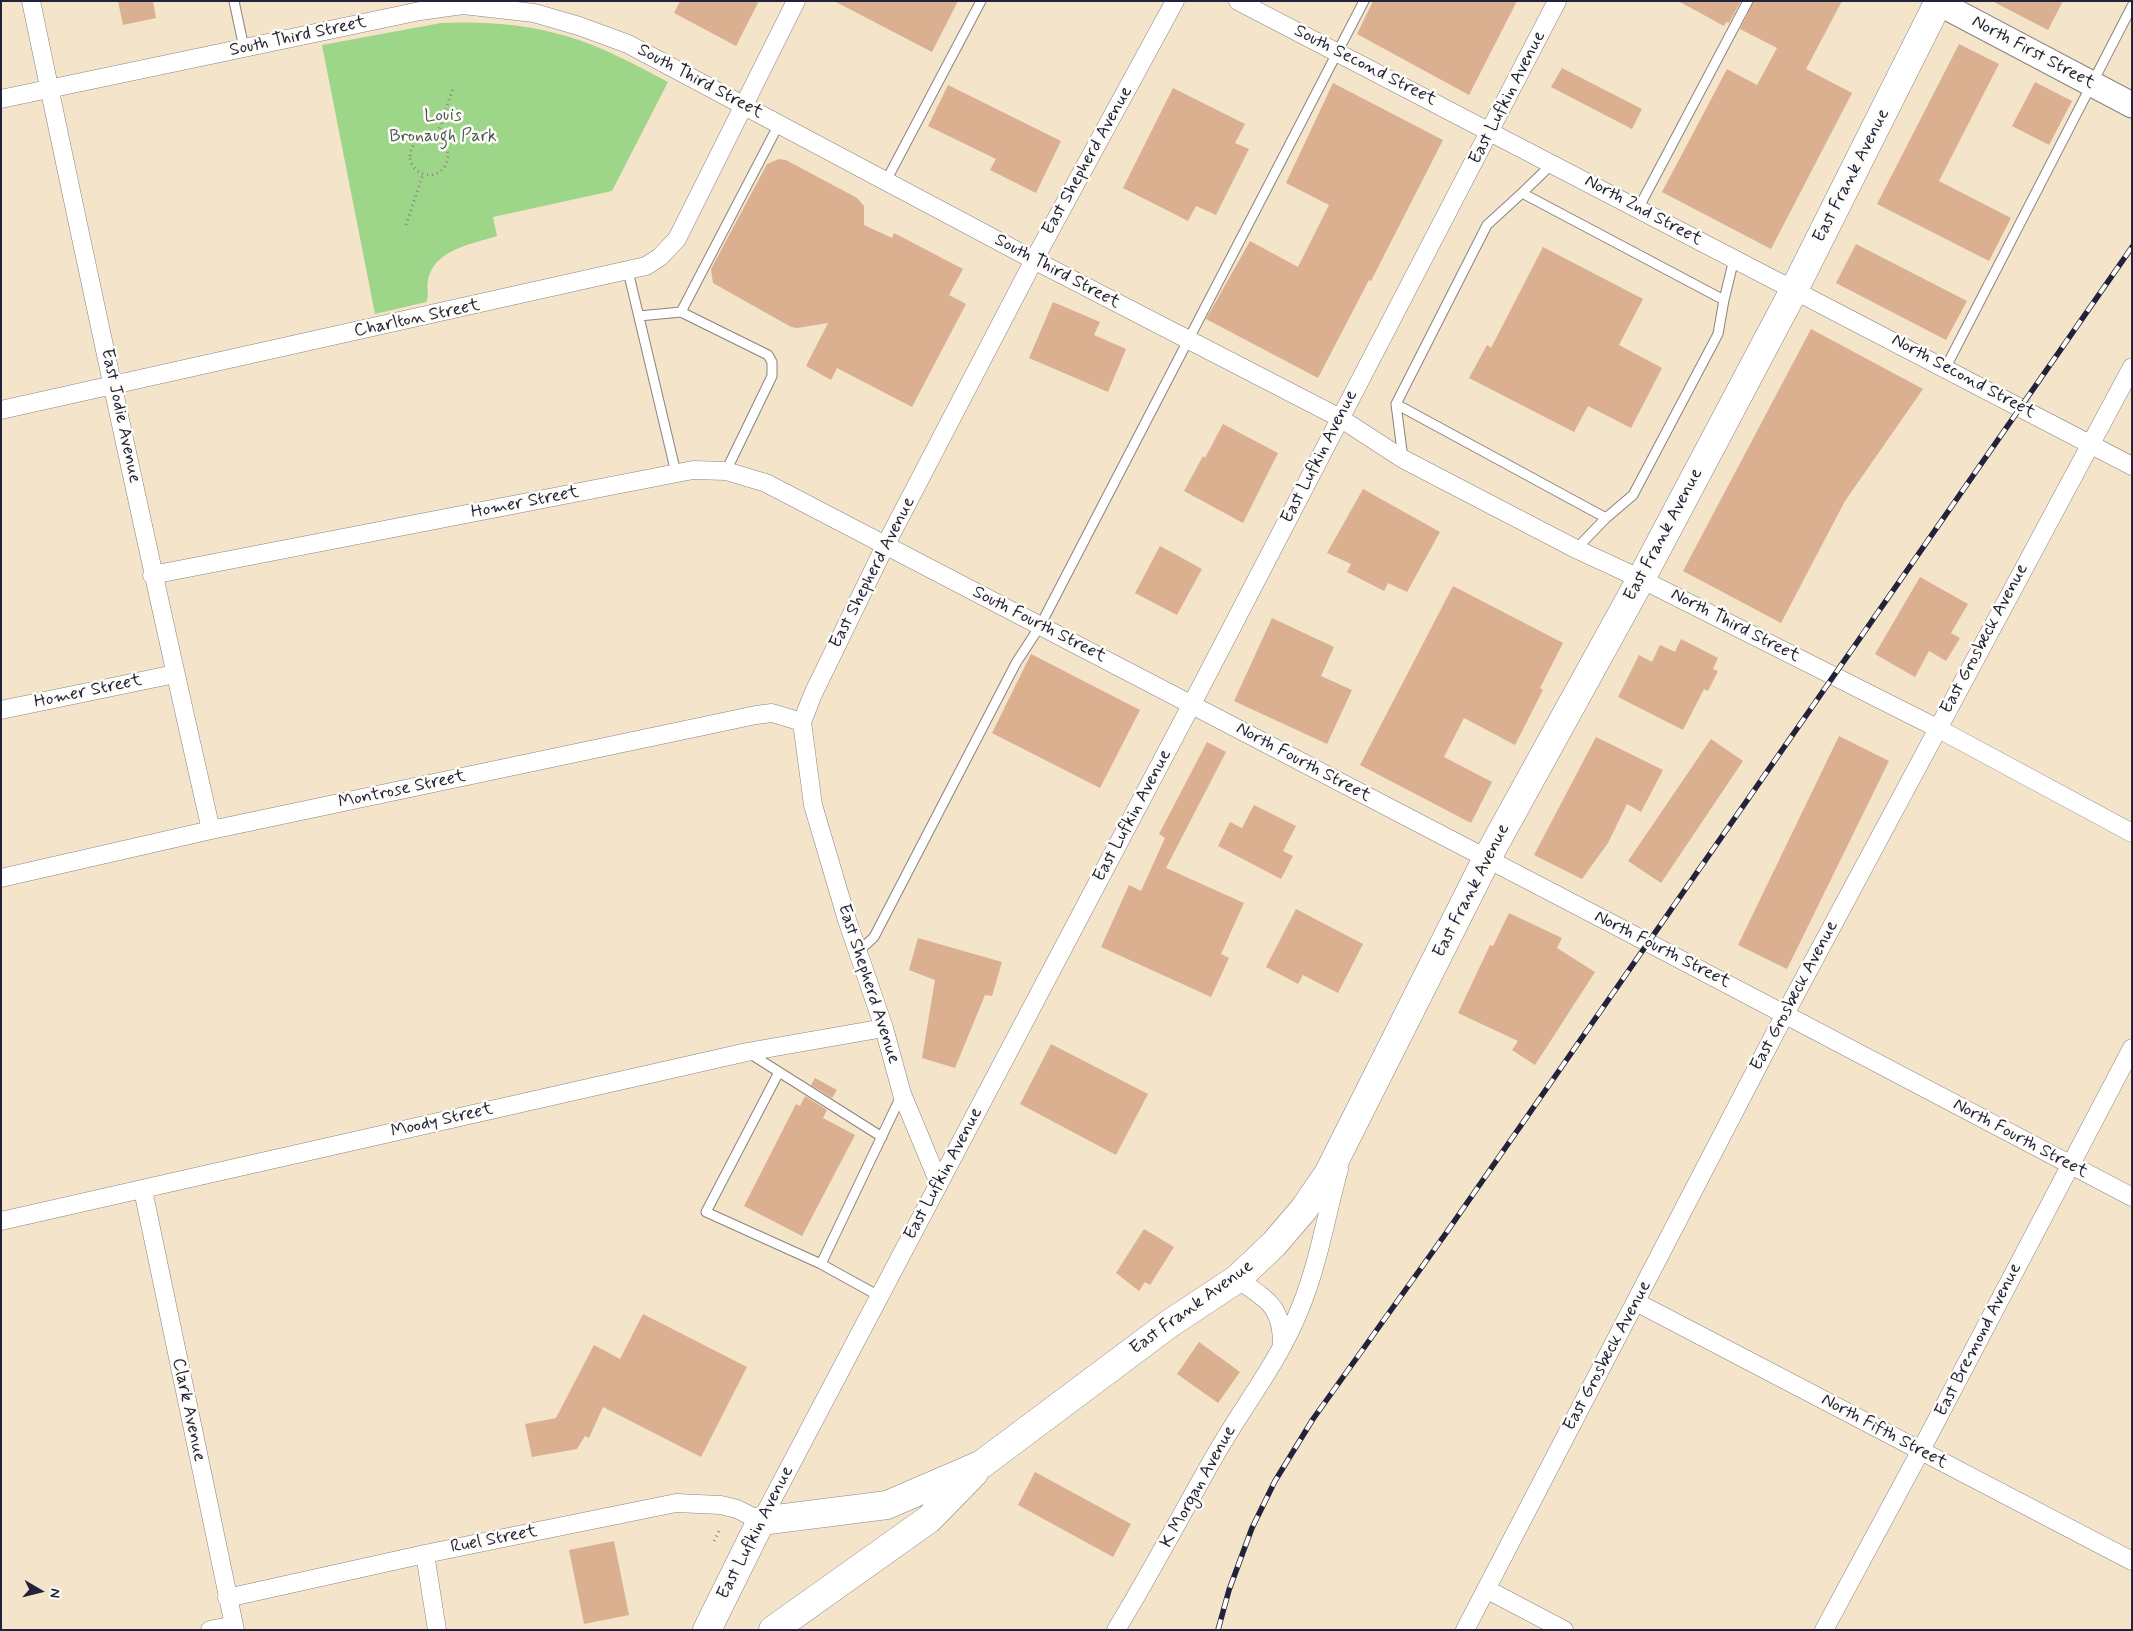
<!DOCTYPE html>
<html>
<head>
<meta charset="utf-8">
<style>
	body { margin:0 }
	#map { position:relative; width:2133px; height:1631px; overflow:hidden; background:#f4e4ca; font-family:Mynerve,sans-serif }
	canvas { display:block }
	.frame { position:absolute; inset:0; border:2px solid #22223b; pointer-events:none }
	.north { position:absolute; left:15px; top:1566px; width:50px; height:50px; -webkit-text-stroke:4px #fdfcf7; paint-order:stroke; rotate:98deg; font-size:14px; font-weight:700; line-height:20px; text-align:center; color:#22223b }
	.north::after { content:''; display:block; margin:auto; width:18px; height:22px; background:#22223b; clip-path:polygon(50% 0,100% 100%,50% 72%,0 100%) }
</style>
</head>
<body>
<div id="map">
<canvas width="2133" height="1631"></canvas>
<div class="frame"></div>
<div class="north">N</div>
</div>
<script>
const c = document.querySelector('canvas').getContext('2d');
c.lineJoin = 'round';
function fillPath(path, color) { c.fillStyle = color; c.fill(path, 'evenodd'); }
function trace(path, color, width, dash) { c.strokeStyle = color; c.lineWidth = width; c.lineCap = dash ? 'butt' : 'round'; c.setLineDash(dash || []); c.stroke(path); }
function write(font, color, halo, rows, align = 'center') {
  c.font = font + ' Mynerve,sans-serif'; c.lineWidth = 5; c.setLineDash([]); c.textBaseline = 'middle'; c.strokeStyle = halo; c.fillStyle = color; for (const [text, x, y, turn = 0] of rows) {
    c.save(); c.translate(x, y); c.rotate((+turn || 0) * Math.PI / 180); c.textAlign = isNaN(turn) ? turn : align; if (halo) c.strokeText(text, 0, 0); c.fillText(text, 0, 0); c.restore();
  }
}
fillPath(new Path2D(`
	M441,23C483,21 526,24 566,36C602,46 635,65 668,82L612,191L493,217L497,236C473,244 434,249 428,280C426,287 430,295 426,302L375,314L322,45Z`), '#9dd689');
fillPath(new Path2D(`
	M118,1H153L156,18L123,25Z
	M680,1H759L736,46L674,13Z
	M834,1H958L932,52Z
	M1373,1H1517L1469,95L1357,34Z
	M1678,1H1741L1729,23L1726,22L1724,26Z
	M1754,1H1842L1806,69L1852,93L1771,249L1662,192L1727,69L1757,85L1777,48L1740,29Z
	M1992,1H2063L2048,30Z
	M1959,44L1999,64L1939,181L2011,218L1989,261L1877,204Z
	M1562,68L1642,109L1632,129L1551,87Z
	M2035,82L2072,101L2049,145L2012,126Z
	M1333,83L1443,140L1371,281L1369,280L1318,378L1206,319L1250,241L1298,267L1329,205L1286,183Z
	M948,85L1061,141L1036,193L990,170L996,159L928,126Z
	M1173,88L1245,124L1235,143L1249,149L1216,215L1196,206L1188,221L1123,188Z
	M779,159L786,160L857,198L864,206V225L892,238L894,233L963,269L949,295L966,304L912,407L837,368L831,380L806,366L828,323L797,328L791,327L713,283L711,269L767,164Z
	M1856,244L1967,301L1946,340L1836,283Z
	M1543,247L1643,299L1619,345L1662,368L1631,428L1588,406L1574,432L1469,378L1487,345L1491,348Z
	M1053,302L1100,322L1094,335L1126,349L1108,392L1029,358Z
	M1811,329L1923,389L1845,501L1781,623L1683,571Z
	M1223,424L1278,453L1243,523L1184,491L1203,456L1205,458Z
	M1363,489L1440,532L1407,592L1388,583L1384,591L1347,572L1351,564L1327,553Z
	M1160,546L1202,569L1177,615L1135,593Z
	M1920,577L1968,604L1951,633L1960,638L1946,661L1929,651L1915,677L1875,654Z
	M1453,586L1563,643L1540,688L1543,690L1515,745L1464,718L1444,757L1492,782L1471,823L1360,765Z
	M1272,618L1334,647L1321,676L1352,690L1327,744L1234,701Z
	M1681,639L1718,658L1713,669L1718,671L1708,691L1704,689L1683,730L1618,697L1639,655L1652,662L1660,645L1675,652Z
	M1031,654L1140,710L1100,788L992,733Z
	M1839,736L1889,761L1787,969L1738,945Z
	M1596,737L1663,770L1641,812L1627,804L1608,843L1582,879L1534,855Z
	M1711,739L1743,761L1661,883L1628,861Z
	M1207,742L1226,752L1166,868L1244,903L1221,954L1229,958L1211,997L1101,947L1129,885L1141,891L1165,838L1159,834Z
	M1254,805L1296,826L1283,851L1293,856L1281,879L1218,846L1230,822L1242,828Z
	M1296,909L1363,944L1338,993L1303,975L1298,984L1266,967Z
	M1509,913L1562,938L1557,948L1595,972L1535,1065L1512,1050L1518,1041L1458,1013L1490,945L1493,946Z
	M918,938L1002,962L992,996L985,995L955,1068L922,1058L935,980L909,970Z
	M1051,1044L1148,1094L1116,1155L1020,1104Z
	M815,1078L837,1090L832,1098L811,1085Z
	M805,1096L827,1110L823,1118L855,1135L802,1236L744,1206L796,1104L800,1106Z
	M1144,1229L1174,1247L1150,1285L1145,1282L1139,1291L1116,1273Z
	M643,1314L747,1367L701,1457L603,1407L589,1438L585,1436L577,1449L532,1457L525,1424L556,1418L594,1345L620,1359Z
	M1199,1342L1240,1372L1218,1403L1177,1374Z
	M1035,1472L1131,1524L1113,1557L1018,1505Z
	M614,1541L629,1615L584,1624L569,1550Z`), '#dab090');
const lane = new Path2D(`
	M234,1L244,48
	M886,181L981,1
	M1522,193L1724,300L1718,334L1633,495L1606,518L1396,404L1487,225Z
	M1522,193L1552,164
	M1638,209L1748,1
	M628,271L676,473
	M1724,300L1734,259
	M681,312L779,124
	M639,316L681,312L768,355L772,362V376L726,471
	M1946,367L2132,6
	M1396,404L1403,459
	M1576,549L1606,518
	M858,952L874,937L1016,663L1040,626L1364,1
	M749,1053L882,1137
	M779,1072L706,1212L821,1264
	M879,1296L821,1264L902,1094`);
const street = new Path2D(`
	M31,1C89,278 148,555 211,830
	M1238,1L2132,466
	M1,99L420,11L463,5L534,13L579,26L628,44L1034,260L1340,418L1403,459L1576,549L1641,579L1937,728L2132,833
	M1,410L646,266L660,257L677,239L796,1
	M152,575L693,470L726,471L766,483L1647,942L2132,1197
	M1,710L175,674
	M1,878L211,830L756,715L772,713L802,722
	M939,1183L902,1094L884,1028L847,920L813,805L802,722L813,694L885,546L1034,260L1175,1
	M143,1190L235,1630
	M1,1221L747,1052L884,1028
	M1237,1279C1266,1299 1282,1305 1282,1344
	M1636,1302L2132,1561
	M425,1554L437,1630
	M1486,1589L1564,1630
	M227,1598L425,1554L676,1503L721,1505L737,1509L761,1521L1205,679L1557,1
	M210,1630L234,1625
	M1116,1630C1152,1571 1183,1511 1217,1452C1244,1405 1279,1361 1299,1311C1318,1266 1326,1216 1339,1169
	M1465,1630L1785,1014L2132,367
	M1824,1630L1920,1452L2132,1048`);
const secondary = new Path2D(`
	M1935,1L2132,105`);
const primary = new Path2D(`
	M707,1630L761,1521L887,1505L982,1464L1169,1324L1237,1279L1274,1244L1304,1209L1328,1174L1486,860L1641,579L1794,290L1939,1
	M773,1630L929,1519L974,1473`);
trace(lane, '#8b8382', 11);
trace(street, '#8b8382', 19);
trace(secondary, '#8b8382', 27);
trace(primary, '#8b8382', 29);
trace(new Path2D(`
	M410 156a19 19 0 1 1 38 0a19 19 0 1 1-38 0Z
	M436,138L453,88
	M406,225L423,174
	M714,1541L719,1531`), '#8b8382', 3, [1, 4]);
trace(lane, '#fff', 9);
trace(street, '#fff', 18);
trace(secondary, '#fff', 25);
trace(primary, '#fff', 28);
const rail = new Path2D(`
	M1218,1630L1229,1590L1252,1528L1275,1481L1313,1419L1444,1236L2132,247`);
trace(rail, '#22223b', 5.5);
trace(rail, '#fdfcf7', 4, [11]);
write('18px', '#22223b', '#fdfcf7', [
	["South Third Street",298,37,-12],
	["North First Street",2033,53,28],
	["South Second Street",1365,66,27],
	["South Third Street",700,82,28],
	["East Lufkin Avenue",1508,98,-63],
	["East Shepherd Avenue",1088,161,-61],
	["East Frank Avenue",1852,176,-63],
	["North 2nd Street",1643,211,28],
	["South Third Street",1057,272,28],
	["Charlton Street",417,319,-12],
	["North Second Street",1963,377,28],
	["East Jodie Avenue",120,416,78],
	["East Lufkin Avenue",1320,457,-63],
	["Homer Street",525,503,-11],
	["East Frank Avenue",1664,535,-62],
	["East Shepherd Avenue",873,573,-63],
	["South Fourth Street",1039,625,27],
	["North Third Street",1735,626,27],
	["East Grosbeck Avenue",1985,639,-62],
	["Homer Street",88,692,-12],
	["North Fourth Street",1303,763,28],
	["Montrose Street",402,790,-12],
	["East Lufkin Avenue",1133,816,-62],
	["East Frank Avenue",1472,891,-63],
	["North Fourth Street",1662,950,27],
	["East Shepherd Avenue",868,984,72],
	["East Grosbeck Avenue",1795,996,-62],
	["Moody Street",442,1121,-13],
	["North Fourth Street",2020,1139,28],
	["East Lufkin Avenue",944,1174,-62],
	["East Frank Avenue",1192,1308,-36],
	["East Bremond Avenue",1979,1340,-63],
	["East Grosbeck Avenue",1608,1356,-62],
	["Clark Avenue",188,1410,78],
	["North Fifth Street",1884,1432,28],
	["K Morgan Avenue",1199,1487,-61],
	["East Lufkin Avenue",756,1533,-63],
	["Ruel Street",494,1540,-11]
]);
write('18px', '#475852', '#fdfcf7', [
	["Louis",443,116],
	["Bronaugh Park",443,137]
]);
</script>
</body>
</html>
